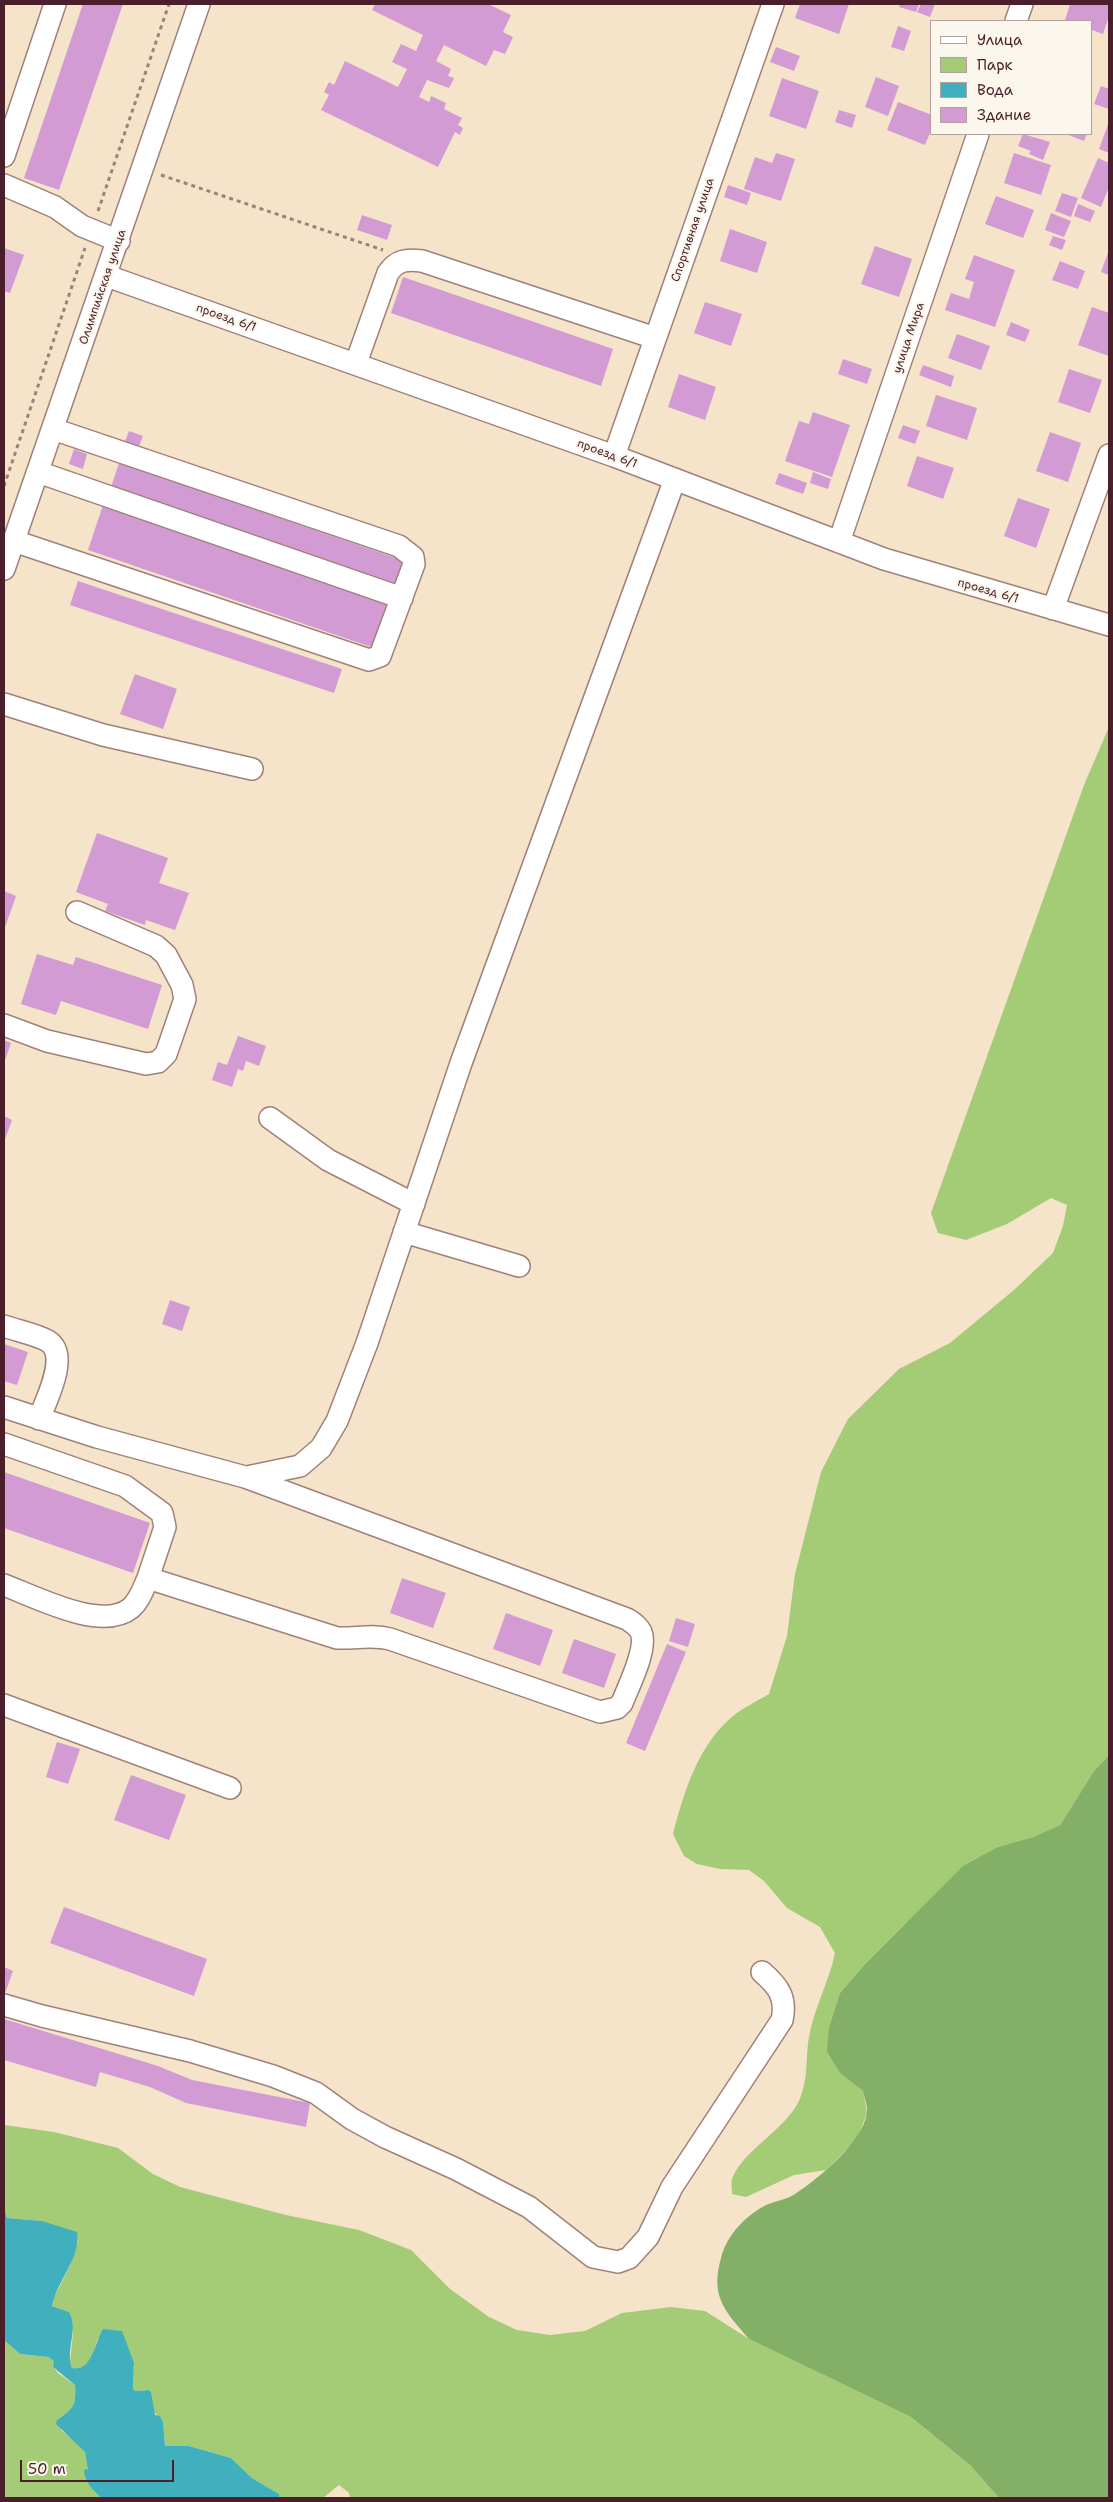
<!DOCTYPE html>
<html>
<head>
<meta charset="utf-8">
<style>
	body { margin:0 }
	#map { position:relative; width:1113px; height:2502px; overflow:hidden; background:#f5e3ca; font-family:"Shantell Sans",sans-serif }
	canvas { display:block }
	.frame { position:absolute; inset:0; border:5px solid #4a1f2b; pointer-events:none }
	.legend { position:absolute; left:930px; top:20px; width:162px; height:115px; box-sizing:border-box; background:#fbf7ec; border:1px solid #b4a19f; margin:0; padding:6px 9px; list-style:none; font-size:15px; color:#4a1f2b }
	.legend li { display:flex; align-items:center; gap:10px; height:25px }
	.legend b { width:25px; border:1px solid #b4a19f }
	.scale { position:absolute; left:20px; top:2460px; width:154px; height:22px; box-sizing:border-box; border:2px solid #4a1f2b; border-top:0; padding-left:6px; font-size:15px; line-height:18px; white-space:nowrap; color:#4a1f2b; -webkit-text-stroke:4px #fbf7ec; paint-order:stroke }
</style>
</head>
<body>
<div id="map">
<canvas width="1113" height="2502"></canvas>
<div class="frame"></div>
<ul class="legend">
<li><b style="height:6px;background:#fff"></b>Улица</li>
<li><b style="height:14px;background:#a4cb75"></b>Парк</li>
<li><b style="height:14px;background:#41b0be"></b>Вода</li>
<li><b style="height:14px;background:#d29bd4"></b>Здание</li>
</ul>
<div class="scale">50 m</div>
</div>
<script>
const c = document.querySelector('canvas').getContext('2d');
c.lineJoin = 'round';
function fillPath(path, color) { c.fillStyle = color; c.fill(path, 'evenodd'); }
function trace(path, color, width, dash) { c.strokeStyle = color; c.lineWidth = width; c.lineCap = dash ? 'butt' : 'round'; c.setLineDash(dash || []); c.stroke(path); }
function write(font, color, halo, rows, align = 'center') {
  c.font = font + ' "Shantell Sans",sans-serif'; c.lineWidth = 4.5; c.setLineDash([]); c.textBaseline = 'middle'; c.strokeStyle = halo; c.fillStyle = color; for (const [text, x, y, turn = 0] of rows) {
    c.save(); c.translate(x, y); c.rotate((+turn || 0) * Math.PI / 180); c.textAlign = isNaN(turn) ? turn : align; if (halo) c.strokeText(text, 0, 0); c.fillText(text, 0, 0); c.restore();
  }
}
fillPath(new Path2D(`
	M1109,727V1755L1094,1771L1060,1825L1033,1837L998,1847L906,1923L866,1963L840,1993L829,2027L841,2074L863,2091L867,2113L857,2139L826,2170L794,2175L746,2197L732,2194C732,2190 731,2183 732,2179C742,2151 785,2130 799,2101C809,2078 805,2060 809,2037C814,2008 829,1982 835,1953L820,1927L787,1908L764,1881L749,1870L720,1869L697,1864L684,1856L673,1834C684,1792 698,1745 733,1716C743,1708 757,1701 769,1694L787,1636L795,1574L821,1472L848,1419L899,1369L950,1343L1014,1290L1053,1253L1063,1226L1067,1205L1051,1198L1007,1224L966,1240L938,1233L931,1213L1084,785Z
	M4,2125L54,2132L118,2148L153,2174L180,2187L286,2215L359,2230L411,2250L450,2289L489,2317L517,2330L550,2335L585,2331L622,2313L671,2307L705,2311L749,2339L911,2417L970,2465L999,2498H350L349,2493L339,2485L323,2498H279V2494L252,2478L231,2458L189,2446H165L163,2422L153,2411L151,2392L149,2390L135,2391L133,2389L134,2363L98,2338C94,2351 89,2371 72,2368L70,2362L73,2334L69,2312L52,2306L54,2297L70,2266L78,2240L42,2221L7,2218L4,2207Z
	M4,2340L20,2354L48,2357L55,2361L53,2367L58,2373L75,2385C76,2406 74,2408 57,2420L62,2431L76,2441L85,2452L95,2492L101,2498H4Z`), '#a4cb75');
fillPath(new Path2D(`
	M1109,1755V2498H999L970,2465L911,2417L749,2339C725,2311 710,2297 721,2258C727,2235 745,2216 766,2205C775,2201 786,2200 795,2194C819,2178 862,2143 867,2113C868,2107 864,2097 863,2091L841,2074L827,2052L829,2027L840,1993L866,1963L963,1866L998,1847L1033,1837L1060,1825L1094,1771Z`), '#83af66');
fillPath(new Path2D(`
	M4,2207L7,2218L42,2221L77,2232C81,2259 57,2280 52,2306L69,2312C79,2330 65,2350 72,2368C92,2372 95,2342 103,2329L122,2331L134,2363L133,2389L135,2391L149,2390L151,2392L155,2415L160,2416L163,2422L165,2446H189L231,2458L252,2478L279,2494V2498H101C94,2491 84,2481 84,2470L88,2469L85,2452L56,2424L57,2420C74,2408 76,2406 75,2385L53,2367L54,2361L48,2357L20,2354L4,2340Z`), '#41b0be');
fillPath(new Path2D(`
	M83,4H123L59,190L24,178Z
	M375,4H488L511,15L503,32L513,37L505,54L494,50L486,66L444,45L436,61L451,69L448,76L454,78L449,88L427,80L419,97L429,102L431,96L446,103L444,109L462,118L458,125L463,128L460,135L455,132L438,167L321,110L329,95L324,92L329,82L334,85L345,61L398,87L407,69L392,62L401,44L416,51L423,35L372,10Z
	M800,4H849L839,34L795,18Z
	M900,4H919L916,12L899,7Z
	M921,4H935L930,17L917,12Z
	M1070,4H1109V16L1103,34L1092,30V21L1065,20Z
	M898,26L911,31L904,51L891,47Z
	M776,47L800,56L794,71L770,62Z
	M876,77L899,86L888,116L865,107Z
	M782,78L819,91L806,129L769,116Z
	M1101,86L1109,89V109L1094,104Z
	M898,102L932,115V128L925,145L887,130Z
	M839,110L856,115L852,128L835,122Z
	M1109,122V153L1099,149Z
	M1023,134L1050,142L1043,160L1029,154L1031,151L1018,146Z
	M1066,134H1087L1084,141Z
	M776,153L795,159L781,201L744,189L755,157L772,163Z
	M1014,153L1051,165L1041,195L1004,183Z
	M1098,158L1109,163V187L1101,207L1081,198Z
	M728,185L751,193L747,205L724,197Z
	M1062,193L1078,198L1071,217L1055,211Z
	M996,196L1034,210L1023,238L985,224Z
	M1078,204L1095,211L1090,222L1074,216Z
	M1051,213L1071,221L1064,237L1045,230Z
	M362,215L392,225L387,240L357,230Z
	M730,229L767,242L757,273L720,261Z
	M1053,236L1066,240L1062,250L1049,245Z
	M875,246L912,259L899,297L861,284Z
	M4,248L24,255L10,293L4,291Z
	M1109,250V275L1101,272Z
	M974,255L1015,270L995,327L945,310L951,293L969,299L974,282L965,279Z
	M1060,261L1085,271L1078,289L1052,280Z
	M403,277L613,349L601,386L391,313Z
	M705,302L742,314L731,346L694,333Z
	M1092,307L1109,313V356L1078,345Z
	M1011,322L1030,330L1025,342L1006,335Z
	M957,334L990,346L981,370L948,358Z
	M843,359L872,369L867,384L838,374Z
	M923,365L954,376L951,387L919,375Z
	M1069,369L1102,380L1090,413L1058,402Z
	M679,374L716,387L705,420L668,407Z
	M936,395L977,408L967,440L926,426Z
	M813,412L850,425L832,477L785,461L799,421L809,424Z
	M903,425L920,431L915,444L898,438Z
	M129,431L143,436L138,449L124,444Z
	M1050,432L1081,443L1068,482L1036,471Z
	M74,449L87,454L83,469L69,464Z
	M917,456L954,468L943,499L907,486Z
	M119,463L405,561L397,584L111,487Z
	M813,472L831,479L828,489L810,483Z
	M779,473L807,483L803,494L775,484Z
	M1018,498L1050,509L1036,548L1004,536Z
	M103,505L389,603L374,648L88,550Z
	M78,581L342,669L334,693L70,605Z
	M135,674L177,689L163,729L120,714Z
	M97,833L168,858L159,883L189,893L175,930L146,920L145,925L105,911L108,904L76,892Z
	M4,891L16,896L4,930Z
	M37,954L73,965L76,957L162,985L148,1029L61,1001L56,1015L21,1004Z
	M238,1036L266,1046L259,1066L246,1061L243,1071L238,1069L232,1087L212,1080L218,1062L227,1065Z
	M4,1040L11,1043L4,1063Z
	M4,1116L12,1120L4,1142Z
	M170,1300L190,1307L182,1331L162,1324Z
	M4,1344L28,1352L17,1385L4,1381Z
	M4,1472L150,1523L133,1573L4,1528Z
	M402,1578L446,1593L433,1628L390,1613Z
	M506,1613L553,1630L540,1666L493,1649Z
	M676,1618L695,1624L688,1647L669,1641Z
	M574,1639L616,1654L604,1688L562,1673Z
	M667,1644L686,1652L645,1751L626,1743Z
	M57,1742L80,1749L68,1784L46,1777Z
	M131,1775L186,1795L169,1840L114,1820Z
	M64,1907L207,1959L194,1996L50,1943Z
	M4,1967L13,1971L4,1996Z
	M4,2019L158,2066L192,2080L310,2103L306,2127L186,2103L150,2087L100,2072L96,2087L4,2060Z`), '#d29bd4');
const minor = new Path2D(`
	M1016,21L1022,4
	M4,156L55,4
	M4,185L55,207L82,226L119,241
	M107,276L614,456L884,559L1109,625
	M356,363L388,273C397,260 406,259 422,261L655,338
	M614,456L773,4
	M38,472L402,598
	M14,541L369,660L380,656L414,564L413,557L399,546L53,429
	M839,542L978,134
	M4,569L199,4
	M1053,609L1109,455
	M4,704L103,735L252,769
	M4,1025L47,1041L146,1064L158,1062L166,1054L185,999L182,985L166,955L156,946L77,912
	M270,1118L328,1160L414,1204
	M404,1232L519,1266
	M4,1326C18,1331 35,1334 48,1341C70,1355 46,1400 39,1419
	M4,1407L97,1437L245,1477L627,1619C633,1623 638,1626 641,1632C648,1649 628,1687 622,1703L617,1708L600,1712L390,1639C371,1634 356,1639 337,1638L148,1578C143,1589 140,1600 131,1608C102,1632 36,1597 4,1585
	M4,1444L125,1486L162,1513L165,1527L148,1578
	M247,1477L300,1466L321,1448L337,1421L367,1343L461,1063L675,479
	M4,1705L230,1788
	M4,2005L42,2016L190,2051L273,2076L316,2093L352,2119L385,2137L456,2169L529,2207L593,2257L618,2262L629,2258L648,2237L672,2187L782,2020C787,1997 778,1986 762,1972`);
trace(minor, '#a0817a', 24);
trace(new Path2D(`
	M161,175L383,250
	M98,211L169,4
	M4,486L85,248`), '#a0817a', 3, [4, 4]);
trace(minor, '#fff', 21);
write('12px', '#4a1f2b', '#fbf7ec', [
	["Спортивная улица",693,230,-71],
	["Олимпийская улица",103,287,-71],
	["проезд 6/1",226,318,19],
	["улица Мира",909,338,-71],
	["проезд 6/1",607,454,20],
	["проезд 6/1",988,591,16]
]);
</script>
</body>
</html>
